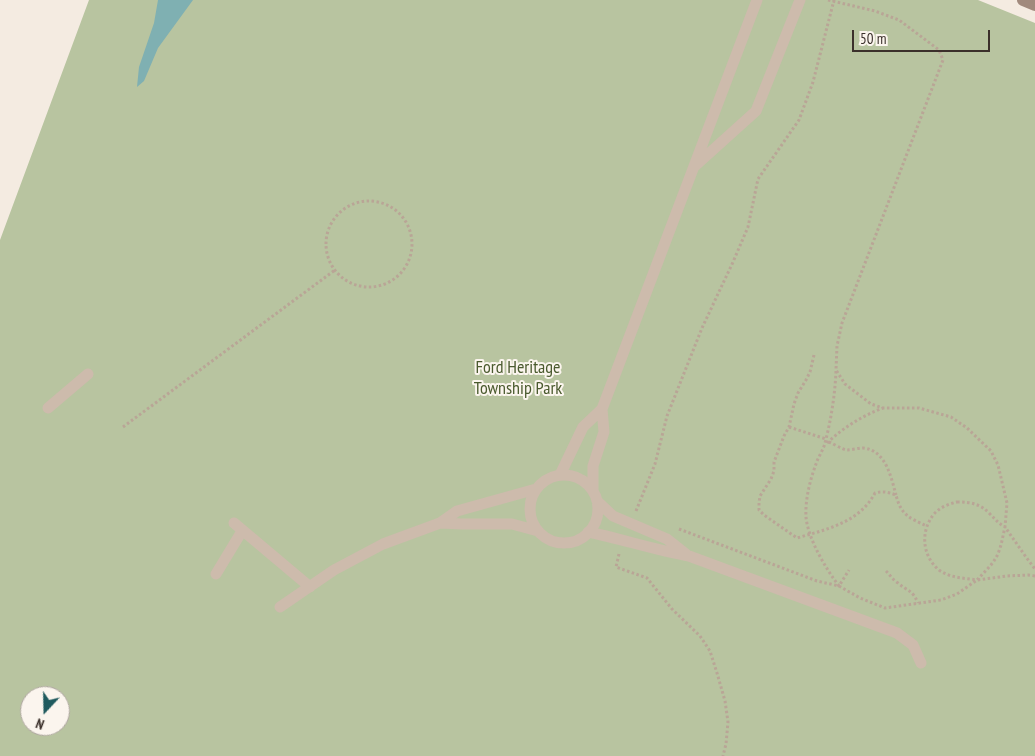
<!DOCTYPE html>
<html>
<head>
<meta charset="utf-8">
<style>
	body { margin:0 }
	#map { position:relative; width:1035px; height:756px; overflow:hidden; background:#f4ebe1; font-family:"PT Sans Narrow",sans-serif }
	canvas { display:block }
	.north { position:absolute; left:20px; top:686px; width:50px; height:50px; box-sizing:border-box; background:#fbf5ee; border:1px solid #aea6a0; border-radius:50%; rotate:201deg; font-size:14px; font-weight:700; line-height:20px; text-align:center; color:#3b302b }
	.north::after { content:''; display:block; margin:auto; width:18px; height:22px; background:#1f5a5e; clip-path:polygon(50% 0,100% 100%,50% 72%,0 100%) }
	.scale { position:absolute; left:852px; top:30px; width:138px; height:22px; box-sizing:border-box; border:2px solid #3b302b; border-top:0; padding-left:6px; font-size:15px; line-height:18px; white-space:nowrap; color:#3b302b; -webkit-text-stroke:4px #fbf5ee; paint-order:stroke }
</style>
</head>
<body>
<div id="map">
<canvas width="1035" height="756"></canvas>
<div class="north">N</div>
<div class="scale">50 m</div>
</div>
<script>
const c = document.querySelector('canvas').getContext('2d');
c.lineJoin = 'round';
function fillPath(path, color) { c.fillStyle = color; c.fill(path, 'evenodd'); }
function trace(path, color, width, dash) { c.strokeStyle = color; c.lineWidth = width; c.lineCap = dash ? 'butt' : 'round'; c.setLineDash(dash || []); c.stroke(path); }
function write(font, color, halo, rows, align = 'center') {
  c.font = font + ' "PT Sans Narrow",sans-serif'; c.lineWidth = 4; c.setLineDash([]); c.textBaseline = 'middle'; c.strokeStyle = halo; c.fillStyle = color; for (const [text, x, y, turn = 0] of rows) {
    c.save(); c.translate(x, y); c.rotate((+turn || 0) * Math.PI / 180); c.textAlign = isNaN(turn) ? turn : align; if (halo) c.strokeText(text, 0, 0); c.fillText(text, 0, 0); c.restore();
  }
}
fillPath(new Path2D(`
	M89,0H978L1035,23V756H0V240ZM30,696H60V726H30Z`), '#b8c4a0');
fillPath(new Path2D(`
	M158,0H193L158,48L144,81L137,87L139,67L154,23Z`), '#7fb0b2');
trace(new Path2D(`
	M828,0L875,11L899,20L939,50L943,60L842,323L837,346L836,370L845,384L871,404L883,408H919L951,417L967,428L991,451L998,465L1007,503L1005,527L1026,557L1035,569
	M326 244a43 43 0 1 1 86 0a43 43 0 1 1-86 0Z
	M814,355L810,372L806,380L798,393L794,404L789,427L784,436L774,462V471L771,479L760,496L759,503V510L764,515L797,538C827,529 859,523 875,493C883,491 888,492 896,495C901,515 909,518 927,526
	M836,371C835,395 831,420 825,443C823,451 818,457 816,464C810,480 805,500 806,517C808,539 826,569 839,586L849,570
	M123,427L335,270
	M789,427L826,439
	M829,442C834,444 841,449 847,450C852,450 858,448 863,448C886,450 891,477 896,495
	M827,443C844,427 862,416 883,408
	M957,502C971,502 981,504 990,514C996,520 998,523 1005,527C1003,535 1002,543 999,551C995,563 985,571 977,580C964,578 950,578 939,570C922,556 920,531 934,514C940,507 949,504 957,502Z
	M636,511L655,464L667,416L702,328L733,262L748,227L758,179L799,120L813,82L834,0
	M679,529L817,581L839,586L860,598L885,608L941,600L957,594L977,580L1007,576L1028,575L1035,576
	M619,554L616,567L647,578L672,609L700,636L710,651L717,673L725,701L728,722L726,744L723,756
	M886,571C890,575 893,580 898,583C908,592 912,589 918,603`), '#b9a596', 3, [2.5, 2.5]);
trace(new Path2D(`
	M695,166L756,111L800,0
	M48,408L88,374
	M560,475L583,427L602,409L757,0
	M530 509a34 34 0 1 1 68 0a34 34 0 1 1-68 0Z
	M593,491V466L604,432L602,409
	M597,501L613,516L667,539L686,554
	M234,523L310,587
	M440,523L462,524H512L538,531
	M588,532C622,539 655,550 689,556L897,633L913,645L921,663
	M216,574L242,531
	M280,607L334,570L383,544L440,523L457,511L536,489`), '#cdbbac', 11);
trace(new Path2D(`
	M1023,0L1035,5`), '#a18a7d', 12);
write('18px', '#4a5a2e', '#fbf5ee', [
	["Ford Heritage",518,368],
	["Township Park",518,389]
]);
</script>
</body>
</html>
